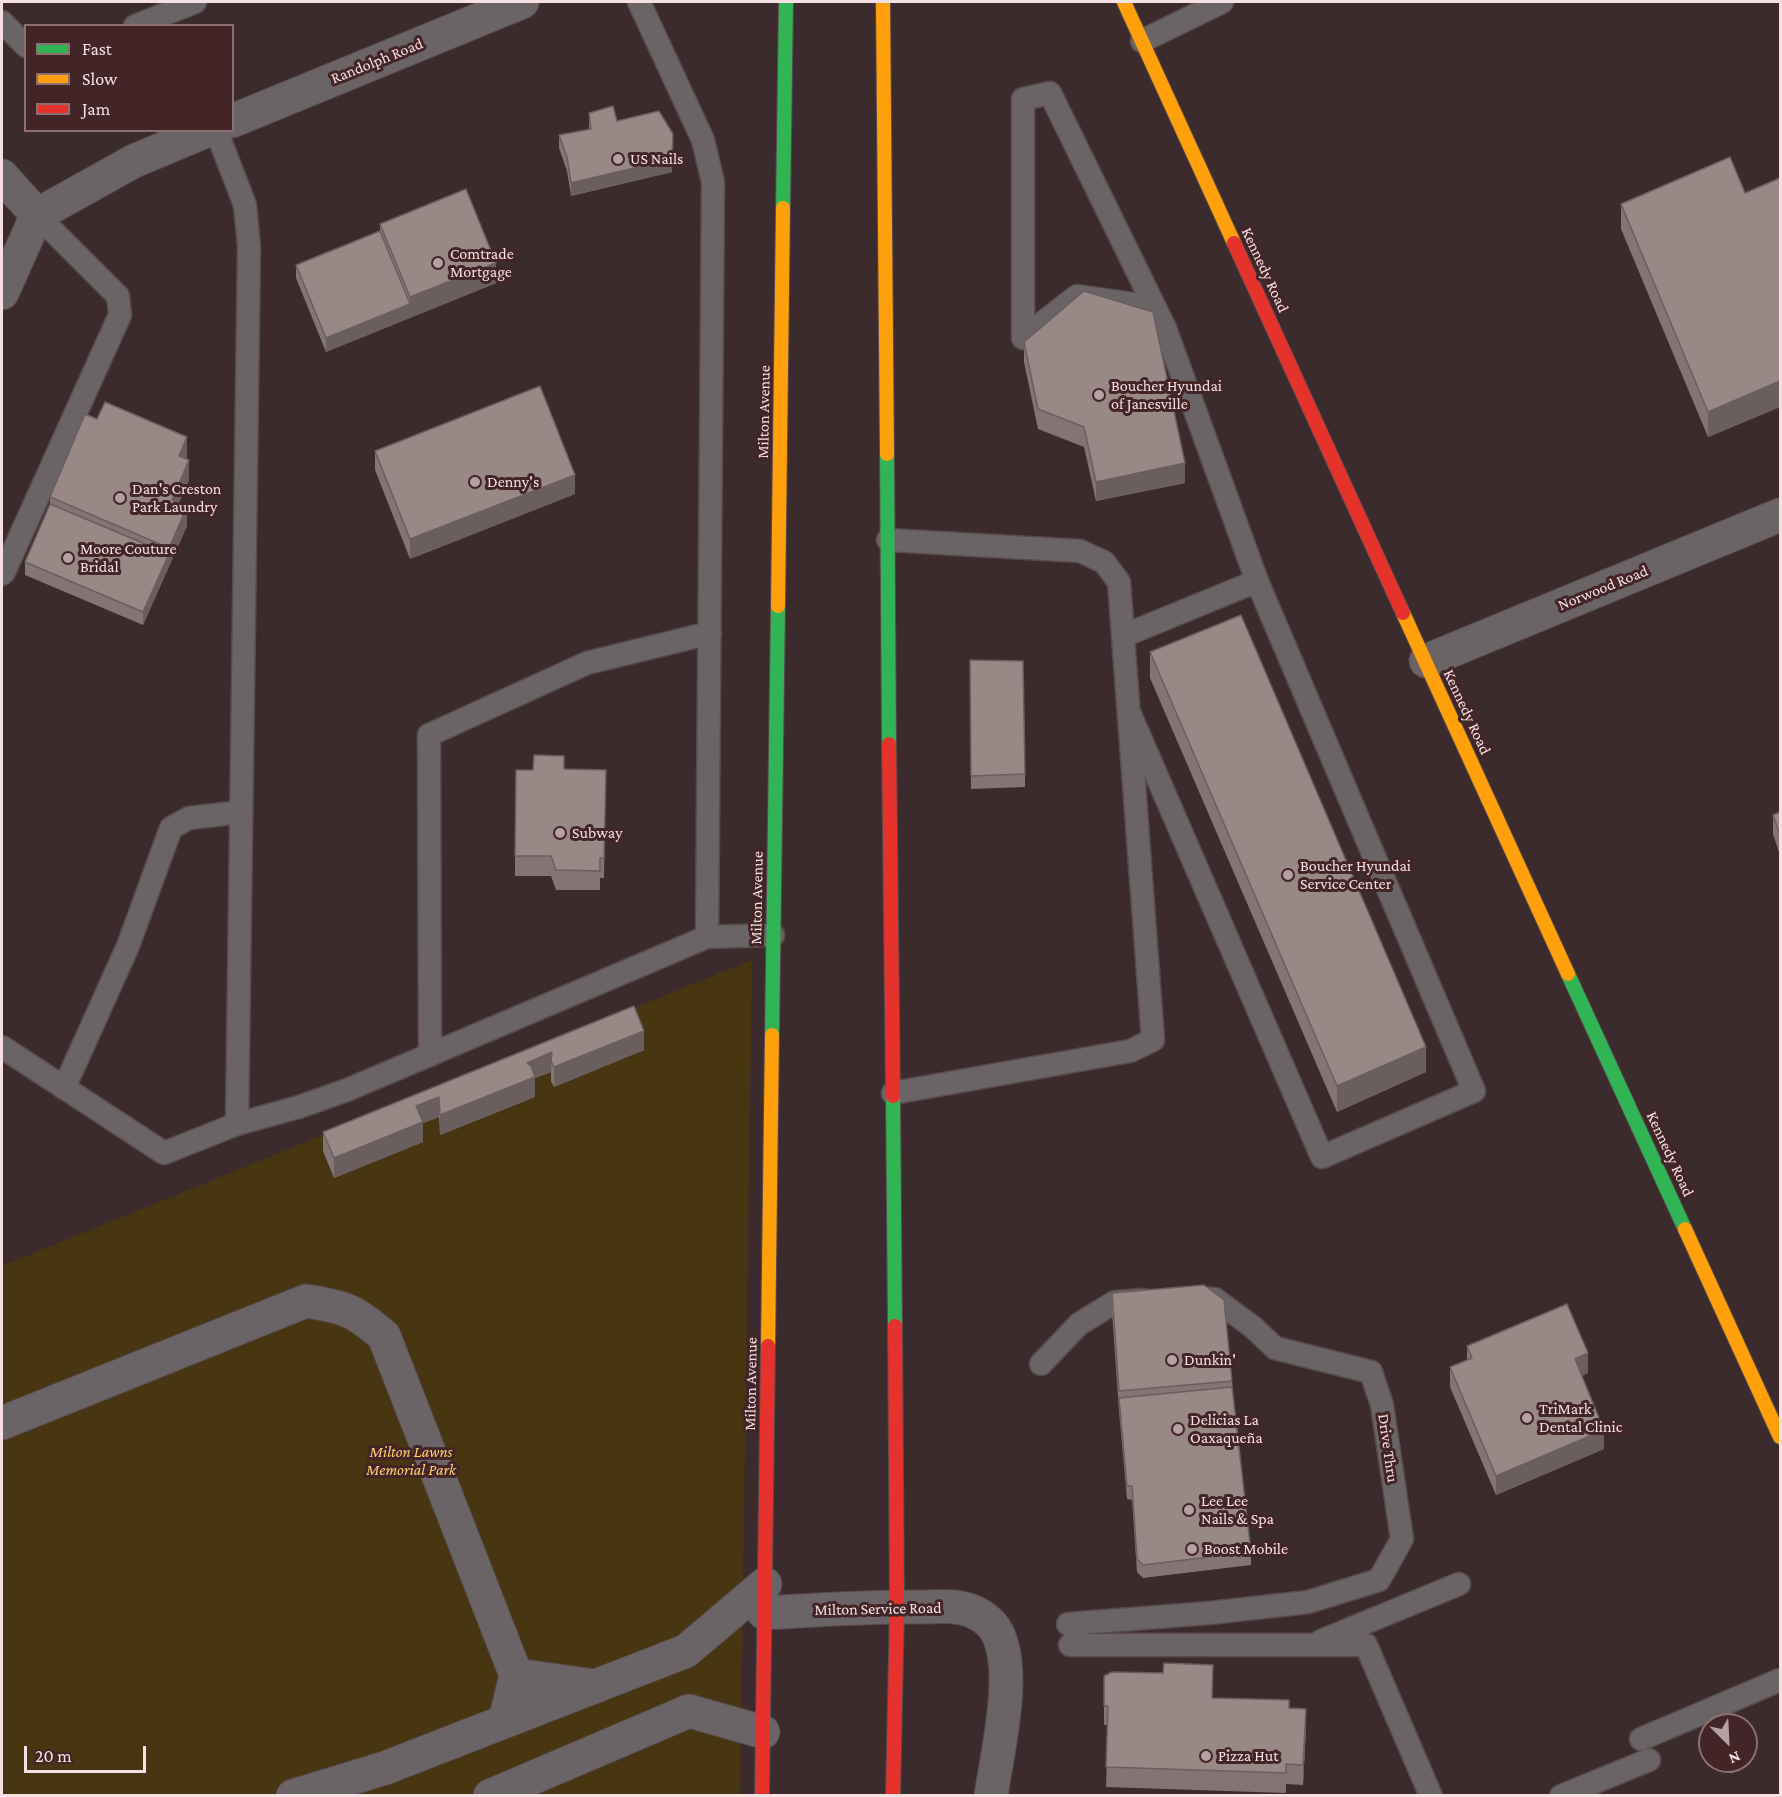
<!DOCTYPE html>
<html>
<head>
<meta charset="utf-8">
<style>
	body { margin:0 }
	#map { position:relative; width:1782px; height:1797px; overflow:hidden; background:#3c2b2d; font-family:"Crimson Pro",serif }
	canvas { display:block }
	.frame { position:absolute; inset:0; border:3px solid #f6e0e1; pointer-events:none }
	.legend { position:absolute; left:24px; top:24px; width:210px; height:108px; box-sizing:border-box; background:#432427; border:2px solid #8b6f71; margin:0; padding:8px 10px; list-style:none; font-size:18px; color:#f6e0e1 }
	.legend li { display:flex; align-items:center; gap:12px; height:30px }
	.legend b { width:30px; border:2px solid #8b6f71 }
	.north { position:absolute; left:1698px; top:1713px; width:60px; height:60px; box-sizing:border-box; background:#432427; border:2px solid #8b6f71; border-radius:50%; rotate:156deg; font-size:16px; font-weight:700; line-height:24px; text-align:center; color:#f6e0e1 }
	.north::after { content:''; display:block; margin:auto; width:21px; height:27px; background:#b5a1a2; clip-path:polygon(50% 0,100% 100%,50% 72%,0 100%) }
	.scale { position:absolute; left:24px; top:1746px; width:122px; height:27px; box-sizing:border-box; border:3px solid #f6e0e1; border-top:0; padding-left:8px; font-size:18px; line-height:21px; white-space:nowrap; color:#f6e0e1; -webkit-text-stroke:4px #432427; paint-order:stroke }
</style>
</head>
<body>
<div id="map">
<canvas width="1782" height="1797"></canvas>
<div class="frame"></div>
<ul class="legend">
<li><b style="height:8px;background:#30b455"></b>Fast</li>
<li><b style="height:8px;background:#ff9f0a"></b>Slow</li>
<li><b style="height:8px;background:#e5322d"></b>Jam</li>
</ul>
<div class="north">N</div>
<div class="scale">20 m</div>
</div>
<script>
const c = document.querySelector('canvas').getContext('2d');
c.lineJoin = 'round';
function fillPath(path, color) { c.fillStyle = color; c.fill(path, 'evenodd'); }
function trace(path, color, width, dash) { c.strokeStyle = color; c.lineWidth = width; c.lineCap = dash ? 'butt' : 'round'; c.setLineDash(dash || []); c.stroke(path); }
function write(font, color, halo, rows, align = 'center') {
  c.font = font + ' "Crimson Pro",serif'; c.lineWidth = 6; c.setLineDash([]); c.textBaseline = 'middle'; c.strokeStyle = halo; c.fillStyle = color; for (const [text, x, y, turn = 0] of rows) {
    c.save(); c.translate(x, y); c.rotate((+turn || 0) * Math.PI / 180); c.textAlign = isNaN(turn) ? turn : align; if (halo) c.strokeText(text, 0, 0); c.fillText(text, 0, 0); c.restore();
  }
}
fillPath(new Path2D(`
	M752,960L740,1795L2,1796V1266Z`), '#483511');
const lane = new Path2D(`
	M639,2L703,140L713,182L707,937L773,935
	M2,22L26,46
	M135,26L195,2
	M1142,41L1222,2
	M1154,307L1077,296L1023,338V99L1050,93L1165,328L1257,581
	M888,540L1080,551L1104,562L1119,582L1153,1040L1130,1051L893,1093
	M2,574L4,572L120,315L118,296L37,215
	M1123,636L1257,581L1474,1091L1322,1157L1129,712
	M2,1047L164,1153L237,1124L249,246L245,205L216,130
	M430,1055L429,735L587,663L710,633
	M64,1088L128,946L171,828L189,818L241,812
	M237,1124L299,1107L347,1090L707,937
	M1041,1364L1079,1324L1115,1302L1143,1300
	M1068,1624L1209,1613L1308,1602L1379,1580L1402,1539L1382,1405L1371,1372L1275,1348L1254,1328L1215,1299L1197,1298
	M1321,1641L1459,1584
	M1070,1645H1366L1431,1796
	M1641,1739L1780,1680
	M1561,1796L1649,1760`);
const street = new Path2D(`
	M232,121L522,2
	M2,176L37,215
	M2,293L37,215L134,161L208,130
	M1426,661L1780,515
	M2,1423L306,1301C345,1307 354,1310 384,1336L516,1675L505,1721
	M764,1613C816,1610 868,1606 920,1607C933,1607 948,1605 961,1608C973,1610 988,1618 995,1629C1019,1666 997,1753 991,1796
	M516,1675L595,1686
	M293,1796L385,1768L686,1651L765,1584
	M490,1796L689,1711L763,1732`);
const fast = new Path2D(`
	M783,208L786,2
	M887,454L889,744
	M1568,974L1685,1229
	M772,1035L778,606
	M893,1096L895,1326`);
const slow = new Path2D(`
	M883,2L887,454
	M1124,2L1234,243
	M778,606L783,208
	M1403,613L1568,974
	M1685,1229L1780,1437
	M768,1346L772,1035`);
const jam = new Path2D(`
	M1234,243L1403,613
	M889,744L893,1096
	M762,1796L768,1346
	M893,1796L897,1606L895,1326`);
trace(lane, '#584a4b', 25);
trace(street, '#584a4b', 35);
trace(fast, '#584a4b', 16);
trace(slow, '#584a4b', 16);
trace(jam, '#584a4b', 16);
trace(lane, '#6b6467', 22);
trace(street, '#6b6467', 33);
trace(fast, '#30b455', 14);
trace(slow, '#ff9f0a', 14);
trace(jam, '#e5322d', 14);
fillPath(new Path2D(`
	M589,113L617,121L673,147L672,172L571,196L567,171L559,148V135L589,129Z
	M1780,178V407L1708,437L1621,229V204L1745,193Z
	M380,224L496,283L326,352L296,278V265L380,231Z
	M1024,342L1185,483L1096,501L1084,447L1038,429L1024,362Z
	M375,451L575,494L410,559L375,470Z
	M187,457L186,459L189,480L179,503L187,526L143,625L25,575V562L50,504V497Z
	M1150,652L1426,1072L1337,1112L1150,678Z
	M970,660L1025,774V787L971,789Z
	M564,769L606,770L604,878H600V890H556L551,876H515V856Z
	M1780,812V855L1773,834V815Z
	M634,1006L644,1050L554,1087L551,1081V1072L535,1078V1097L440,1135L439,1117L423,1123V1142L334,1178L323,1151V1132Z
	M1112,1293L1232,1381L1251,1552V1565L1143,1578L1137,1572L1132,1500L1127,1499L1119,1411L1112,1312Z
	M1467,1346L1588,1373L1582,1376L1604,1449L1496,1495L1450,1387V1367L1467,1360Z
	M1213,1698L1289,1708L1306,1729L1303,1785L1286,1784V1793L1106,1787L1108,1725H1104V1706Z`), '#837573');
fillPath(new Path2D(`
	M673,134L672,172L571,196V183Z
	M496,263V283L326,352V338L410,304V297Z
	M1780,381V407L1708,437V412Z
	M187,437V457L179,476V456Z
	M189,460V480L172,519V500Z
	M1185,463V483L1096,501V482Z
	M575,475V494L410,559V539Z
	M187,507V526L143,625V612L169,554V548Z
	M644,1031V1050L554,1087V1067Z
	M1426,1047V1072L1337,1112V1086Z
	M552,1052L551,1072L535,1078V1097L440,1135V1115L527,1063Z
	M439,1097V1117L423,1123V1142L334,1178V1158L416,1106Z
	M1588,1353V1373L1575,1379V1359Z
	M1604,1430V1449L1496,1495V1476Z
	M1306,1709V1729L1303,1785V1765Z`), '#6a5f5e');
const building = new Path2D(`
	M613,106L617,121L659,111L673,134L672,159L571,183L567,157L559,135L591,129L589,113Z
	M1730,157L1745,193L1780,178V381L1708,412L1621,204Z
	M466,189L496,263L410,297L380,224Z
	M380,231L410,304L326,338L296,265Z
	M1084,291L1153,312L1185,463L1096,482L1084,427L1038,409L1024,342Z
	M540,386L575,475L410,539L375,451Z
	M105,402L187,437L179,456L189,460L172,500L187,507L169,548L50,497L85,414L97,419Z
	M50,504L169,554L143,612L25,562Z
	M1241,615L1426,1047L1337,1086L1150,652Z
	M970,660L1023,661L1025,774L971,776Z
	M534,755L564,756V769L606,770L604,858H600V871L556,870L551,856H515L516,770H533Z
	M1780,812V835L1773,815Z
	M634,1006L644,1031L554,1067L551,1061L552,1052L527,1063L531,1066L535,1077L440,1115L439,1097L416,1106L423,1122L334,1158L323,1132Z
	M1204,1285L1224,1300L1232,1381L1119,1391L1112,1293Z
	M1567,1304L1588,1353L1575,1359L1604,1430L1496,1476L1450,1367L1472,1358L1467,1346Z
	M1232,1387L1251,1552L1143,1565L1137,1559L1132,1486H1127L1119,1398Z
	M1164,1663L1213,1665L1212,1698L1289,1700V1708L1306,1709L1303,1765L1286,1764V1773L1106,1767L1108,1706H1104V1676L1112,1672L1163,1673Z`);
fillPath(building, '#988886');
trace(building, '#6a5f5e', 1.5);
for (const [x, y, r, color] of [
	[618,159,6,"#b5a1a2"],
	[438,263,6,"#b5a1a2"],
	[1099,395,6,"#b5a1a2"],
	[475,482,6,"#b5a1a2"],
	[120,498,6,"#b5a1a2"],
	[68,558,6,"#b5a1a2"],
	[560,833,6,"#b5a1a2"],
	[1288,875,6,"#b5a1a2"],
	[1172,1360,6,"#b5a1a2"],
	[1527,1418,6,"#b5a1a2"],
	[1178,1429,6,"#b5a1a2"],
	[1189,1510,6,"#b5a1a2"],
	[1192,1549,6,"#b5a1a2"],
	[1206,1756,6,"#b5a1a2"]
]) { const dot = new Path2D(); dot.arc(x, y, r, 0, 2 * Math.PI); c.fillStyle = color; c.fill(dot); trace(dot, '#432427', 2); }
write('16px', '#f6e0e1', '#432427', [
	["Randolph Road",377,61,-22],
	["Kennedy Road",1265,270,65],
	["Milton Avenue",764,412,-89],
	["Norwood Road",1603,588,-22],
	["Kennedy Road",1467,712,65],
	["Milton Avenue",757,898,-89],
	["Kennedy Road",1670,1154,65],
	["Milton Avenue",751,1384,-89],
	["Drive Thru",1388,1448,82],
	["Milton Service Road",878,1609,-1]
]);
write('16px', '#f6e0e1', '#432427', [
	["US Nails",630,159],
	["Comtrade",450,254],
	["Mortgage",450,272],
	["Boucher Hyundai",1111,386],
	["of Janesville",1111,404],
	["Denny's",487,482],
	["Dan's Creston",132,489],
	["Park Laundry",132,507],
	["Moore Couture",80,549],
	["Bridal",80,567],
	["Subway",572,833],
	["Boucher Hyundai",1300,866],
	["Service Center",1300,884],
	["Dunkin'",1184,1360],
	["TriMark",1539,1409],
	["Dental Clinic",1539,1427],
	["Delicias La",1190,1420],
	["Oaxaqueña",1190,1438],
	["Lee Lee",1201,1501],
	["Nails & Spa",1201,1519],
	["Boost Mobile",1204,1549],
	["Pizza Hut",1218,1756]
], 'left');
write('italic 16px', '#ffd071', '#432427', [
	["Milton Lawns",411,1452],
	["Memorial Park",411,1470]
]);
</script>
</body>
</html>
